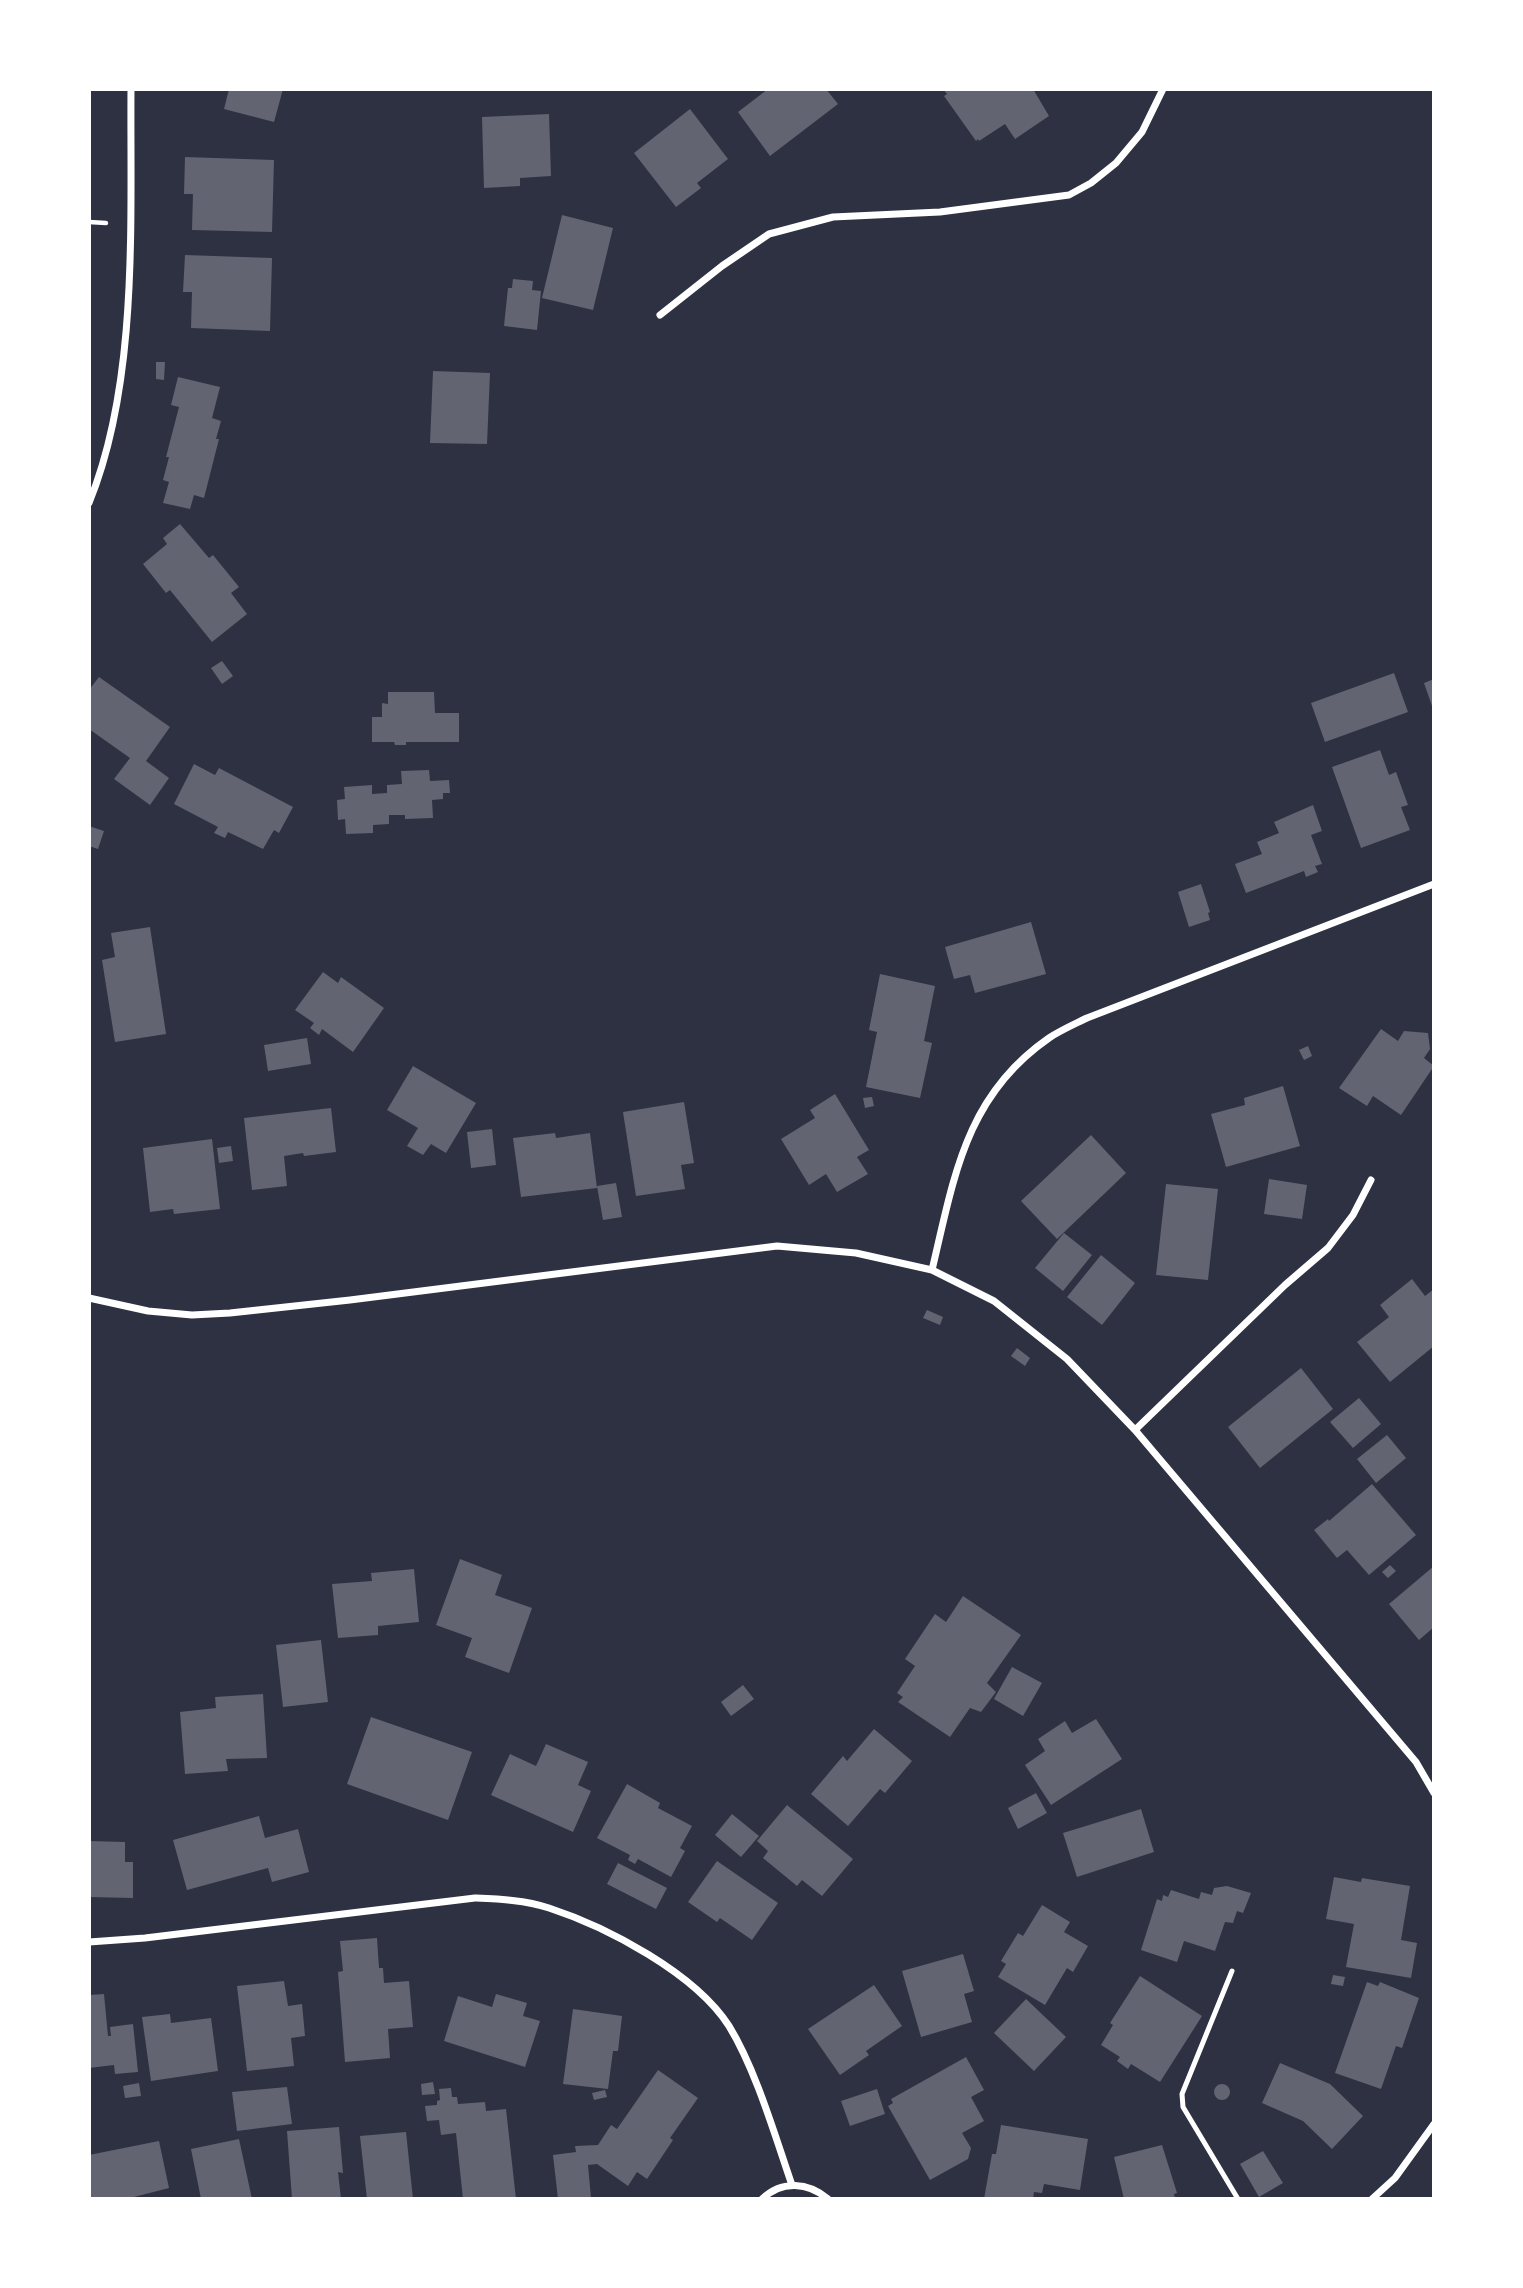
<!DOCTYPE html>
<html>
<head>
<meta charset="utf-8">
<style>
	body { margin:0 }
	#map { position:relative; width:1523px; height:2288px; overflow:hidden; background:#2d3142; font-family:Rubik,sans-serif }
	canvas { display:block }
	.frame { position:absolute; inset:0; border:91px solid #fff; pointer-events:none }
</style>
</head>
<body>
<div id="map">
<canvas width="1523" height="2288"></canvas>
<div class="frame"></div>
</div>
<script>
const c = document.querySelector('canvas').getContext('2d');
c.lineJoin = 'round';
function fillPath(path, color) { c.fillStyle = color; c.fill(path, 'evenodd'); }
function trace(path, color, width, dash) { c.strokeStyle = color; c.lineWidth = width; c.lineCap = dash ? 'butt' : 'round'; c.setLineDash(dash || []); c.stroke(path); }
fillPath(new Path2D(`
	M229,89H283L274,122L224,109Z
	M768,89H826L838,104L770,156L738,112Z
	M943,89H1033L1049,116L1015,139L1005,124L979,141L978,139L976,141L944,96L947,94Z
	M690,109L728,159L697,183L701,188L676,207L634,153Z
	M549,114L551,176L520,178V186L484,188L482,117Z
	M185,157L274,160L272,232L192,230L193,194H184Z
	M562,215L613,228L593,310L542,298Z
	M185,255L272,258L270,331L191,328L192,292H183Z
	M513,279L533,281L532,290L541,291L537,330L504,326L508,288H512Z
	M156,362H165L164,380L156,379Z
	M433,371L490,373L487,444L430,443Z
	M178,377L220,387L212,418L221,421L216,439H219L204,498L194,495L190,509L163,503L169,482L163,480L169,457H166L179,407L171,405Z
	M180,524L209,558L213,555L239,587L231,593L247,614L212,642L170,590L166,593L143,564L167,544L163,538Z
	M222,661L233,676L222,684L211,668Z
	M1394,673L1408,712L1325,742L1311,703Z
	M99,677L170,727L146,761L169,778L150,805L114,779L130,758L89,729V690Z
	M1434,679V709H1433L1424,683Z
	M388,692H434L435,713H459V742H406V745H395L394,742H372V717H382V703L388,704Z
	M1380,750L1389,775L1396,772L1408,805L1401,807L1410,830L1361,848L1332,767Z
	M194,764L215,775L219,768L293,807L279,833L274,830L263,849L228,832L225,838L214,833L218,827L174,804Z
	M429,770L430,781L449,780L450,793H443V799L432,800L433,818L405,819V815H389V824L373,825V833L346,834L345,819L338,820L337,800L345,799L344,787L372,785V794L387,793V785L402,784L401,771Z
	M1313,805L1322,831L1311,835L1322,864L1315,866L1318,872L1306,877L1304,871L1246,893L1235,864L1262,854L1257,842L1279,833L1274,822Z
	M89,826L104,831L98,849L89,846Z
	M1201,884L1210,912L1208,913L1210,920L1189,927L1178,892Z
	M1031,922L1046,974L975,993L970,975L954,979L945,947Z
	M150,927L166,1034L115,1042L102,960L115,957L111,933Z
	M323,972L338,983L341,977L384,1008L353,1052L322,1029L319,1035L310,1028L314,1023L295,1010Z
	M880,974L935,986L924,1041L932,1043L920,1098L866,1087L877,1032L869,1030Z
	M1381,1029L1398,1041L1404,1031L1428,1033L1430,1049L1424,1058L1434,1066L1401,1115L1373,1096L1367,1106L1339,1088Z
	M307,1038L311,1064L268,1071L264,1045Z
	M1308,1046L1312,1056L1304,1060L1299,1050Z
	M413,1066L476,1103L446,1153L431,1144L423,1155L407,1146L418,1128L387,1110Z
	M1283,1086L1300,1146L1226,1167L1211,1114L1245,1105L1244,1098Z
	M835,1094L869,1150L857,1157L868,1174L837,1192L826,1174L809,1185L781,1139L815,1118L810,1110Z
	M872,1097L874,1106L865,1108L863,1098Z
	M684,1102L694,1163L681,1165L685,1189L636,1196L623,1112Z
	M331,1108L336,1152L304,1156L303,1153L284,1156L287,1186L252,1190L244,1118Z
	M492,1129L496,1165L471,1168L467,1132Z
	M555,1133L556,1138L590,1133L597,1188L521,1197L513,1138Z
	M1091,1135L1126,1173L1057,1239L1021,1201Z
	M212,1139L220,1209L174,1214L173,1209L150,1212L143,1148Z
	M231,1146L233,1161L219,1163L217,1148Z
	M1269,1179L1307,1185L1302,1219L1264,1214Z
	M616,1183L622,1217L603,1220L597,1186Z
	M1166,1184L1218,1189L1208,1280L1156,1275Z
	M1064,1233L1092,1255L1063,1291L1035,1268Z
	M1101,1255L1135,1283L1102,1325L1067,1297Z
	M1412,1279L1425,1296L1434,1289V1346L1390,1382L1357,1342L1389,1317L1380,1305Z
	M927,1310L943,1317L940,1325L923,1318Z
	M1017,1348L1030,1358L1025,1366L1011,1356Z
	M1301,1368L1333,1409L1260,1468L1228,1427Z
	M1359,1398L1381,1424L1353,1448L1330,1422Z
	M1387,1435L1406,1458L1376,1483L1357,1459Z
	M1372,1484L1416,1535L1369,1575L1347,1550L1337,1558L1314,1530L1328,1519L1329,1521Z
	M460,1559L502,1575L495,1595L532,1608L509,1673L465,1657L472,1638L436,1625Z
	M1390,1565L1396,1571L1388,1578L1382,1572Z
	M1434,1566V1627L1419,1640L1389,1604Z
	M414,1569L419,1622L378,1626V1635L338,1638L332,1584L372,1581L371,1573Z
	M963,1596L1021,1635L987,1683L996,1692L981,1712L970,1708L950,1737L898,1702L903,1697L897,1693L915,1666L905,1659L935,1614L946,1622Z
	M321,1640L328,1702L283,1707L276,1645Z
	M1012,1667L1042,1683L1023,1716L994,1699Z
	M743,1685L754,1699L731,1716L721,1702Z
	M263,1694L267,1758L226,1759L228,1771L185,1774L180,1712L216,1708L215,1697Z
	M371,1717L472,1752L448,1820L347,1784Z
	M1096,1719L1122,1759L1051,1805L1025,1765L1045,1751L1038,1739L1065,1721L1072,1733Z
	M874,1729L912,1761L885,1793L880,1789L848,1826L811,1794L843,1756L847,1761Z
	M546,1744L588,1762L578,1785L591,1791L573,1832L491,1795L510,1754L536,1766Z
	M627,1784L660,1803L658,1808L692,1826L680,1848L685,1851L671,1877L638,1859L635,1864L628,1860L630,1855L597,1838Z
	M1036,1793L1047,1813L1018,1829L1008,1808Z
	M787,1805L853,1859L822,1896L802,1880L797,1886L763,1858L768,1851L757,1841Z
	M1141,1809L1154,1852L1077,1877L1063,1833Z
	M732,1814L759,1836L741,1857L715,1835Z
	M259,1816L265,1838L298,1829L309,1872L272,1882L268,1868L187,1890L173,1840Z
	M89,1841L125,1842V1862H133V1898L89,1897Z
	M717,1861L778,1903L752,1940L720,1918L717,1922L688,1902Z
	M618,1863L667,1888L656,1909L607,1884Z
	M1334,1877L1361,1882L1362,1878L1410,1886L1401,1940L1417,1943L1411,1978L1346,1967L1354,1924L1326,1919Z
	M1227,1886L1251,1893L1243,1913L1237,1911L1233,1923L1225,1922L1215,1951L1184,1941L1177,1962L1141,1950L1157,1899L1162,1901L1163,1895L1168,1897L1171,1890L1199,1899L1201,1892L1212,1895L1214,1888Z
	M1042,1905L1070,1922L1064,1932L1088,1946L1073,1972L1067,1968L1045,2005L998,1977L1006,1964L1001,1961L1018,1933L1023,1936Z
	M377,1938L379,1968H383L384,1983L409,1981L413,2027L388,2029L390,2058L345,2062L338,1972L343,1971L340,1941Z
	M963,1954L974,1991L964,1994L972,2022L921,2037L902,1971Z
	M1333,1975L1345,1977L1343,1986L1331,1984Z
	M1140,1976L1202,2016L1160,2082L1131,2064L1128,2069L1117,2061L1120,2057L1101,2045L1113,2025L1110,2023Z
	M284,1981L288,2006L302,2004L305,2036L291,2038L294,2066L247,2071L237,1986Z
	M1367,1982L1378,1986L1380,1982L1419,1998L1402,2048L1396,2046L1381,2089L1335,2073Z
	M874,1985L902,2026L866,2051L869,2055L840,2075L808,2029Z
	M104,1994L108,2036H111L110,2027L133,2024L138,2072L115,2074L114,2065L89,2068V1995Z
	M496,1994L527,2003L523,2016L540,2021L525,2067L444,2041L458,1996L492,2007Z
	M1026,1999L1066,2037L1034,2071L994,2033Z
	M573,2009L622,2016L618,2051H613L608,2089L563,2084Z
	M170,2014L171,2023L211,2018L218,2071L151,2081L142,2017Z
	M966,2057L984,2090L971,2097L984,2121L962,2133L971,2148L968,2159L930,2180L888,2106L893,2103L891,2099Z
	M1280,2063L1330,2084L1363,2116L1332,2149L1303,2121L1262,2103Z
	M658,2070L698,2098L670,2138L673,2140L647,2179L637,2172L628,2186L597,2164L588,2165L591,2198L558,2199L553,2155L576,2152L575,2146L598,2145L611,2125L617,2129Z
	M433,2082L435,2094L422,2095L421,2084Z
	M139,2083L141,2096L125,2098L123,2086Z
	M1214 2092a8 8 0 1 1 16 0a8 8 0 1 1-16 0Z
	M287,2087L292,2124L237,2131L232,2092Z
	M451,2088L452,2097H457L458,2104L485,2102L486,2111L506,2109L516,2199H463L456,2133L441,2135L439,2120L427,2121L425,2106L437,2105V2101L440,2100L439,2089Z
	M877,2089L885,2114L850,2126L841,2101Z
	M605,2090L607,2097L594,2100L592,2093Z
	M1001,2125L1088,2139L1080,2190L1044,2184L1042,2193L1034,2192L1033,2199H984L992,2154H996Z
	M339,2127L343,2173L338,2172L341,2199H292L287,2131Z
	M406,2132L413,2199H367L360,2136Z
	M239,2139L252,2199H201L191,2149Z
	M159,2141L169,2188L134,2197V2199H89V2155Z
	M1162,2145L1177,2193L1174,2194L1175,2199H1124L1114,2157Z
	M1263,2151L1283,2183L1259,2197L1240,2164Z`), '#626471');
trace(new Path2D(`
	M89,222L106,223`), '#fff', 4.5);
trace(new Path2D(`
	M1232,1971L1182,2094L1183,2107L1238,2199`), '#fff', 5);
trace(new Path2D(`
	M660,315L722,266L769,234L833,217L940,212L1069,195L1091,183L1116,163L1142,132L1163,89
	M89,503C139,381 130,220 131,89
	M932,1270C954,1178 965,1096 1049,1038C1061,1030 1075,1024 1087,1018L1434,884
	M89,1298L148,1311L192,1315L230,1313L350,1300L777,1246L856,1253L932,1270L994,1301L1067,1359L1135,1430L1416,1762L1434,1793
	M1135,1430L1285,1285L1328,1248L1353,1215L1371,1180
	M89,1942L145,1938L475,1898C499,1899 525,1900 549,1908C607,1927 695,1973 729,2026C756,2070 775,2136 792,2185
	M762,2199C782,2180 808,2182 828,2199
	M1372,2199L1395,2178L1434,2124`), '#fff', 7);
</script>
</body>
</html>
